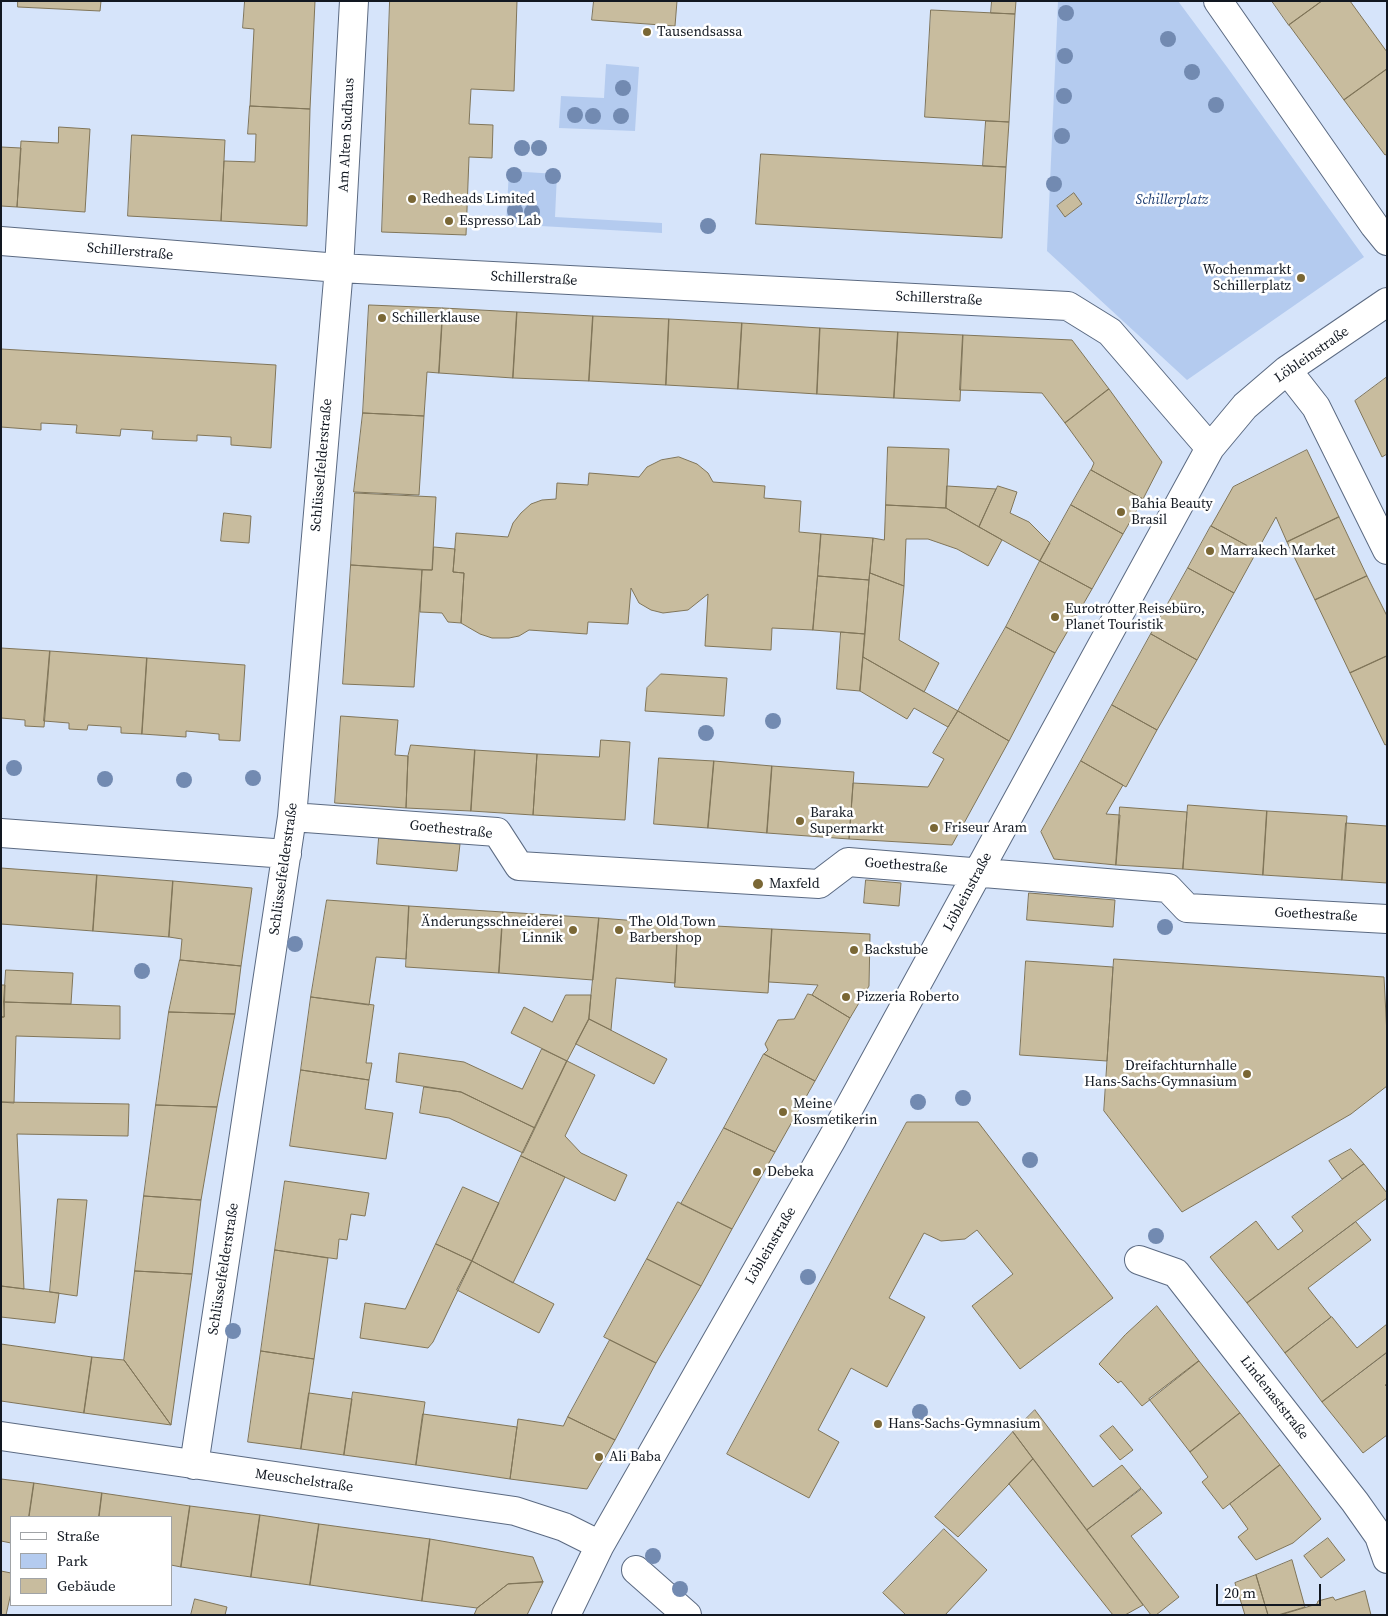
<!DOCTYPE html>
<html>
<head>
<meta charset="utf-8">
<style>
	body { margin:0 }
	#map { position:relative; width:1388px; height:1616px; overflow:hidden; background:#d6e4fa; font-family:"Source Serif 4",serif }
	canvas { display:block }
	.frame { position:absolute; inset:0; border:2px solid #121821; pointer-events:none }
	.legend { position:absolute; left:10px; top:1516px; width:162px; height:90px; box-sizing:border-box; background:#fff; border:1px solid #a0a3a6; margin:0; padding:6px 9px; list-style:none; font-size:15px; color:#121821 }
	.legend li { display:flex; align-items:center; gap:10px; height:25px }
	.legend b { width:25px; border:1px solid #a0a3a6 }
	.scale { position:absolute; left:1216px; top:1584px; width:105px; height:22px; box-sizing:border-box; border:2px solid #121821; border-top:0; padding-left:6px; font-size:15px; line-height:18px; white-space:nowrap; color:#121821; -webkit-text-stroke:4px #fff; paint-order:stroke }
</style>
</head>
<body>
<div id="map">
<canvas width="1388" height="1616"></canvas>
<div class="frame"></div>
<ul class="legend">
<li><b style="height:6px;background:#fff"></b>Straße</li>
<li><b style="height:14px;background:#b4cbef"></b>Park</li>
<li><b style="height:14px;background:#c8bc9e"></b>Gebäude</li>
</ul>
<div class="scale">20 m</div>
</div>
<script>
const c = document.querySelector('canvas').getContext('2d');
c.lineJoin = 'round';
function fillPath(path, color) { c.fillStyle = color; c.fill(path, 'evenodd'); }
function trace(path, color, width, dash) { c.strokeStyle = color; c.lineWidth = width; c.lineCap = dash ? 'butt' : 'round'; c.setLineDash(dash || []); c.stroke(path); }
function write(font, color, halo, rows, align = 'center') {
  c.font = font + ' "Source Serif 4",serif'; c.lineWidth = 5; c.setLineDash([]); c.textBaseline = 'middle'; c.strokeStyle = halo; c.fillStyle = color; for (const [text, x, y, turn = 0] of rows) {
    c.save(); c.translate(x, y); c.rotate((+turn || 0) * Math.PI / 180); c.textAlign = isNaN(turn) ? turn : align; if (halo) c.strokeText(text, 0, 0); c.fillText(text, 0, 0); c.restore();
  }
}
fillPath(new Path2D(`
	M1058,1H1178L1227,67L1364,257L1187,380L1047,251Z
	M606,64L639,67L635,131L559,128L561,96L604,98Z
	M509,171L557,174L555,217L662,223V233L506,224Z`), '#b4cbef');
const building = new Path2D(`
	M18,1H101L100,11L18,7Z
	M245,1H315L310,109L250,106L254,29L243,28Z
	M390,1H517L514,91L471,89L469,124L493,125L492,158L469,157L466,235L382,232Z
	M594,1H677L675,26L592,20Z
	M992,1H1016L1015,14L991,13Z
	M1272,1H1322L1289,25Z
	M1322,1H1350L1387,52V69L1344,100L1289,25Z
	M931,10L1015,14L1009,122L925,117Z
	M1387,69V154L1385,155L1344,100Z
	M250,106L310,109L307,226L221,221L224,161L255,162L256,134H248Z
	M986,121L1009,122L1006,167L983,166Z
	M59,127L90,129L85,212L17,207L21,141L58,143Z
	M132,135L225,140L221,221L128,216Z
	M1,147L21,148L17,207L1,206Z
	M761,154L1006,167L1002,238L756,224Z
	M1074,193L1082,204L1065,217L1057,206Z
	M369,305L443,308L439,373L427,372L424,416L363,413Z
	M443,308L517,312L513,378L439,373Z
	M517,312L593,316L589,381L513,378Z
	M593,316L669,319L666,385L589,381Z
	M669,319L742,323L738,389L666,385Z
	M742,323L820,328L817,394L738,389Z
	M820,328L898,332L894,398L817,394Z
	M898,332L963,335L960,401L894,398Z
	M963,335L1072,340L1109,389L1065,423L1042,393L960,390Z
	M1,349L276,365L271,448L231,445V437L197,435V441L152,439L153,431L121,429L120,436L76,433L77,425L41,423V430L1,427Z
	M1387,377V454L1382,457L1355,401Z
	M1109,389L1162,462L1143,499L1091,470L1094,463L1065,423Z
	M363,413L424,416L419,495L354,492Z
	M888,447L949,449L946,508L886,505Z
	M1307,450L1339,517L1287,542L1276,517L1257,551L1211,526L1233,487Z
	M679,457L697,464L708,473L713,482L765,486L764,498L801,501L799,532L821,534L813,630L772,628L771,650L705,646L708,594L688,610L663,613L651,610L639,603L631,588L628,624L588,622L587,634L529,630L519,636L509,638H492L480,634L461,623L464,573L453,572L456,533L508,537L513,523L521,513L531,504L542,500L556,499L557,483L588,485L589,473L639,477L647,467L661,460Z
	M1091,470L1143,499L1123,534L1071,505Z
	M947,486L996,489L979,527L946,508Z
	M998,486L1017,492L1010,513L1029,522L1050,543L1040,561L979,527Z
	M355,493L436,497L432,570L351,565Z
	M886,505L946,508L1002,540L988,566L957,549L928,539H906L904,586L870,573L873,538L884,540Z
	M1071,505L1123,534L1092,589L1040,561Z
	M224,513L251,516L249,543L221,541Z
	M1339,517L1367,576L1315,600L1287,542Z
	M1211,526L1257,551L1234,593L1188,568Z
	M821,534L873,538L869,580L818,576Z
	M434,547L455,549L453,572L464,573L461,623L448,622L442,613L420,612L422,570H432Z
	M1040,561L1092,589L1055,653L1006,627Z
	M351,565L422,570L414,687L343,684Z
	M1188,568L1234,593L1197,660L1151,634Z
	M870,573L904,586L899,640L939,663L924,692L863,657Z
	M818,576L869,580L865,634L813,630Z
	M1367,576L1387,616V656L1350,673L1315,600Z
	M1006,627L1055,653L1009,741L958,711Z
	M841,632L865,634L860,691L837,689Z
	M1151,634L1197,660L1157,730L1112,705Z
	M1,648L50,651L44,727L25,726V720L1,718Z
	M50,651L147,658L142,734L121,733V727L88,725L87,730L69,729V723L44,721Z
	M1387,656V744L1385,745L1350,673Z
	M863,657L958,711L948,727L914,708L907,719L860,691Z
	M147,658L245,665L240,741L219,740V734L186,731V737L142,734Z
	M661,674L727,678L724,716L645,711L647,688Z
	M1112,705L1157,730L1126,787L1081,761Z
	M958,711L1009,741L952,845L849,839L853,783L928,787L944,759L933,753Z
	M341,716L398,720L395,755L408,756L406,808L335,803Z
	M601,740L630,742L625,820L533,815L537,754L599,757Z
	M411,745L475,750L471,811L406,808L408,756Z
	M475,750L537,754L533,815L471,811Z
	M659,758L714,761L708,828L654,824Z
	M714,761L772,766L767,833L708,828Z
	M1081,761L1123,785L1106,814L1120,815L1116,865L1054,859L1041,832Z
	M772,766L854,772L849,839L767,833Z
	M1188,805L1267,811L1263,875L1183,869Z
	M1120,807L1187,812L1183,869L1116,865Z
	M1267,811L1347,816L1342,880L1263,875Z
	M1346,823L1387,826V883L1342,880Z
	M379,838L460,844L457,871L377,864Z
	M1,868L97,875L93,931L1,924Z
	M97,875L173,881L169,937L93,931Z
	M866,880L901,883L899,906L864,903Z
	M173,881L252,888L241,966L180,960L182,939L169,937Z
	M1029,893L1115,900L1113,927L1027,920Z
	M327,900L409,906L406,959L376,957L369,1005L311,997Z
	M409,906L503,912L499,973L406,967Z
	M503,912L599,918L593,980L499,973Z
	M599,918L678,924L675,983L616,978L611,1030L589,1019Z
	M678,924L772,929L768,993L675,987Z
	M772,929L870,934L869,986L850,1018L812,995L818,985L769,982Z
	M1114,959L1384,977L1387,1035V1086L1351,1114L1182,1212L1104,1111Z
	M180,960L241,966L235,1014L169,1012Z
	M1026,961L1113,967L1107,1061L1020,1055Z
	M6,970L73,973L71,1004L4,1002Z
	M1,985H5L4,1017H1Z
	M808,994L812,995L850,1018L815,1081L764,1054L768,1050L765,1044L778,1020L794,1019Z
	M566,995H591L589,1019L567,1061L511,1033L524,1007L552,1022Z
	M311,997L374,1005L366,1063H372L369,1080L301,1070Z
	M4,1002L120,1006V1039L16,1036L14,1103L1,1102V1017H4Z
	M169,1012L235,1014L217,1107L156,1105Z
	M589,1019L667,1059L654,1084L576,1044Z
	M542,1049L567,1061L535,1128L461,1092L396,1082L399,1053L464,1062L522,1089Z
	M764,1054L815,1081L775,1152L724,1128Z
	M567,1061L595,1075L565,1136L581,1153L627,1175L615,1201L521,1156Z
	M301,1070L369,1080L365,1109L393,1113L386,1159L290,1146Z
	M424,1087L461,1092L535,1128L523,1153L449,1118L420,1113Z
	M1,1102L129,1104L128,1136L17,1134L24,1289L1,1286Z
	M156,1105L217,1107L201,1200L144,1196Z
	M907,1122H978L1113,1298L1020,1369L972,1306L1013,1274L977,1230L965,1239L941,1241L924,1233L889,1298L925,1317L887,1387L851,1368L818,1430L839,1442L809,1498L727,1454Z
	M724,1128L775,1152L732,1229L681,1204Z
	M1351,1149L1364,1164L1342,1179L1329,1161Z
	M521,1156L565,1177L513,1283L472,1261Z
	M1364,1164L1387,1193V1198L1247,1303L1210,1257L1256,1221L1278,1250L1303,1231L1292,1217Z
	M285,1181L369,1193L365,1216L351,1214L347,1240L339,1239L337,1259L275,1250Z
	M463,1187L499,1203L472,1261L436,1244Z
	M144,1196L201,1200L192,1274L135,1271Z
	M58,1199L87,1200L77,1296L50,1292Z
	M678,1202L732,1229L701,1286L647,1259Z
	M1356,1222L1371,1240L1308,1288L1331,1317L1285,1353L1247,1303Z
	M436,1244L472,1261L433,1342L428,1348L360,1338L365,1303L405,1309Z
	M275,1250L328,1258L314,1359L261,1351Z
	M647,1259L701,1286L656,1363L604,1337Z
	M472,1261L554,1304L539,1333L457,1290Z
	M135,1271L192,1274L171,1425L124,1360Z
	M1,1286L59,1293L55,1323L1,1317Z
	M1157,1306L1199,1361L1142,1406L1121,1381L1118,1383L1099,1364L1125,1335Z
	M1332,1317L1357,1348L1387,1324V1352L1322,1402L1285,1353Z
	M610,1340L656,1363L615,1440L568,1417Z
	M1,1344L92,1357L84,1413L1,1401Z
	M261,1351L314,1359L301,1449L248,1442Z
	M1387,1353V1384L1385,1385L1387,1387V1435L1363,1453L1322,1402Z
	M92,1357L124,1360L171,1425L84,1413Z
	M1199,1361L1240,1413L1190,1452L1149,1399Z
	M353,1392L425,1402L416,1465L344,1455Z
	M309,1393L352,1399L344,1455L301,1449Z
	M1035,1410L1093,1487L1122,1465L1141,1488L1087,1530L1013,1432Z
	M1240,1413L1280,1465L1223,1509L1202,1482L1208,1477L1190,1452Z
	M423,1414L517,1427L510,1479L416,1465Z
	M568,1417L615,1440L587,1489L510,1479L518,1419L563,1426Z
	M1113,1426L1133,1450L1120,1460L1100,1436Z
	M1013,1432L1033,1459L958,1537L935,1517Z
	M1033,1459L1143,1605L1125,1615H1113L1009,1484Z
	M1280,1465L1321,1519L1293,1543L1256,1560L1238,1537L1248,1529L1230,1504Z
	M1,1479L34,1483L29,1517H11V1543L1,1541Z
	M34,1483L102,1493L99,1517H29Z
	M1142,1489L1162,1513L1131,1536L1179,1597L1156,1615H1151L1087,1530Z
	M102,1493L190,1506L181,1567L171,1565V1517H99Z
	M190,1506L260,1515L251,1577L181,1567Z
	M260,1515L319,1524L310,1585L251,1577Z
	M319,1524L430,1539L422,1601L310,1585Z
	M944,1529L987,1570L945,1615H906L883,1593Z
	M1328,1538L1345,1560L1321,1578L1304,1556Z
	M430,1539L533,1557L543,1582L508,1584L477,1608L422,1601Z
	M1292,1560L1305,1607L1278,1615H1268L1256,1575Z
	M1,1571L11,1573V1593L6,1615H1Z
	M1256,1575L1268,1615H1245L1235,1583Z
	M543,1582L527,1615H474L477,1608L508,1584Z
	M1365,1591L1371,1615H1280L1317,1604L1318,1601L1333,1597L1335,1600Z
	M195,1599L227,1607L225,1615H191Z`);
fillPath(building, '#c8bc9e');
trace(building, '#807559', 1);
const street = new Path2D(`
	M1218,1L1374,225L1387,241
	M1,241L339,268L1068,306L1110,332L1210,448
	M1287,370L1316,407L1387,550
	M292,817L497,832L519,866L819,884L848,862L1168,888L1187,908L1387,919
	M1,833L287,854
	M1139,1260L1176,1273L1355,1502L1379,1536L1387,1559
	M1,1436L515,1511L564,1527L600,1545
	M194,1465L292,817L339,268L354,1
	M636,1570L687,1615
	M566,1615L600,1545L832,1139L1210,448L1245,406L1287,370L1387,302`);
trace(street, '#5b6a82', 30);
trace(street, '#fff', 28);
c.fillStyle = '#728ab1';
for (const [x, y] of [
	[1066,13],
	[1168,39],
	[1065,56],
	[1192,72],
	[623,88],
	[1064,96],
	[1216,105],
	[575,115],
	[593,116],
	[621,116],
	[1062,136],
	[522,148],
	[539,148],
	[514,175],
	[553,176],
	[1054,184],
	[515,211],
	[532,212],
	[708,226],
	[773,721],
	[706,733],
	[14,768],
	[253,778],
	[105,779],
	[184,780],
	[1165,927],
	[295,944],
	[142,971],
	[963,1098],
	[918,1102],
	[1030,1160],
	[1156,1236],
	[808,1277],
	[233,1331],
	[920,1412],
	[653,1556],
	[680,1589]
]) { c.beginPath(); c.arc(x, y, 8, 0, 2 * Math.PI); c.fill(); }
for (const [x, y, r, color] of [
	[647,32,5,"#7a6735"],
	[412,199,5,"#7a6735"],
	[449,221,5,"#7a6735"],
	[1301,278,5,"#7a6735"],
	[382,318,5,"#7a6735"],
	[1121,512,5,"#7a6735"],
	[1210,551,5,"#7a6735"],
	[1055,617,5,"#7a6735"],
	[800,821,5,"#7a6735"],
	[934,828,5,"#7a6735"],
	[758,884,6,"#7a6735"],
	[573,930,5,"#7a6735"],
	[619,930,5,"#7a6735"],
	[854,950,5,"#7a6735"],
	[846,997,5,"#7a6735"],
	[1247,1074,5,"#7a6735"],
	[783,1112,5,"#7a6735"],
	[757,1172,5,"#7a6735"],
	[878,1424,5,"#7a6735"],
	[599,1457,5,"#7a6735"]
]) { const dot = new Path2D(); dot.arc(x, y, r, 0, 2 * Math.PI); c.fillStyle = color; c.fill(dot); trace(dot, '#fff', 2); }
write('14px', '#121821', '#fff', [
	["Tausendsassa",657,32],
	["Redheads Limited",422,199],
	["Espresso Lab",459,221],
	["Wochenmarkt",1291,270,"right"],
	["Schillerplatz",1291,286,"right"],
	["Schillerklause",392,318],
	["Bahia Beauty",1131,504],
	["Brasil",1131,520],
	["Marrakech Market",1220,551],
	["Eurotrotter Reisebüro,",1065,609],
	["Planet Touristik",1065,625],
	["Baraka",810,813],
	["Supermarkt",810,829],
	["Friseur Aram",944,828],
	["Maxfeld",769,884],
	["Änderungsschneiderei",563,922,"right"],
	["Linnik",563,938,"right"],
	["The Old Town",629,922],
	["Barbershop",629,938],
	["Backstube",864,950],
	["Pizzeria Roberto",856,997],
	["Dreifachturnhalle",1237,1066,"right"],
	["Hans-Sachs-Gymnasium",1237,1082,"right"],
	["Meine",793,1104],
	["Kosmetikerin",793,1120],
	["Debeka",767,1172],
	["Hans-Sachs-Gymnasium",888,1424],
	["Ali Baba",609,1457]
], 'left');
write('14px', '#121821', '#fff', [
	["Am Alten Sudhaus",347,135,-87],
	["Schillerstraße",130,252,5],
	["Schillerstraße",534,279,3],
	["Schillerstraße",939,299,3],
	["Löbleinstraße",1312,355,-35],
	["Schlüsselfelderstraße",322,465,-85],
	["Goethestraße",451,830,6],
	["Goethestraße",906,866,4],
	["Schlüsselfelderstraße",284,869,-82],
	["Löbleinstraße",968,892,-62],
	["Goethestraße",1316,915,3],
	["Löbleinstraße",771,1246,-60],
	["Schlüsselfelderstraße",224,1269,-81],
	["Lindenaststraße",1274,1398,52],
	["Meuschelstraße",304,1481,8]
]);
write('italic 14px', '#214176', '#fff', [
	["Schillerplatz",1172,200]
]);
</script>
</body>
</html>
